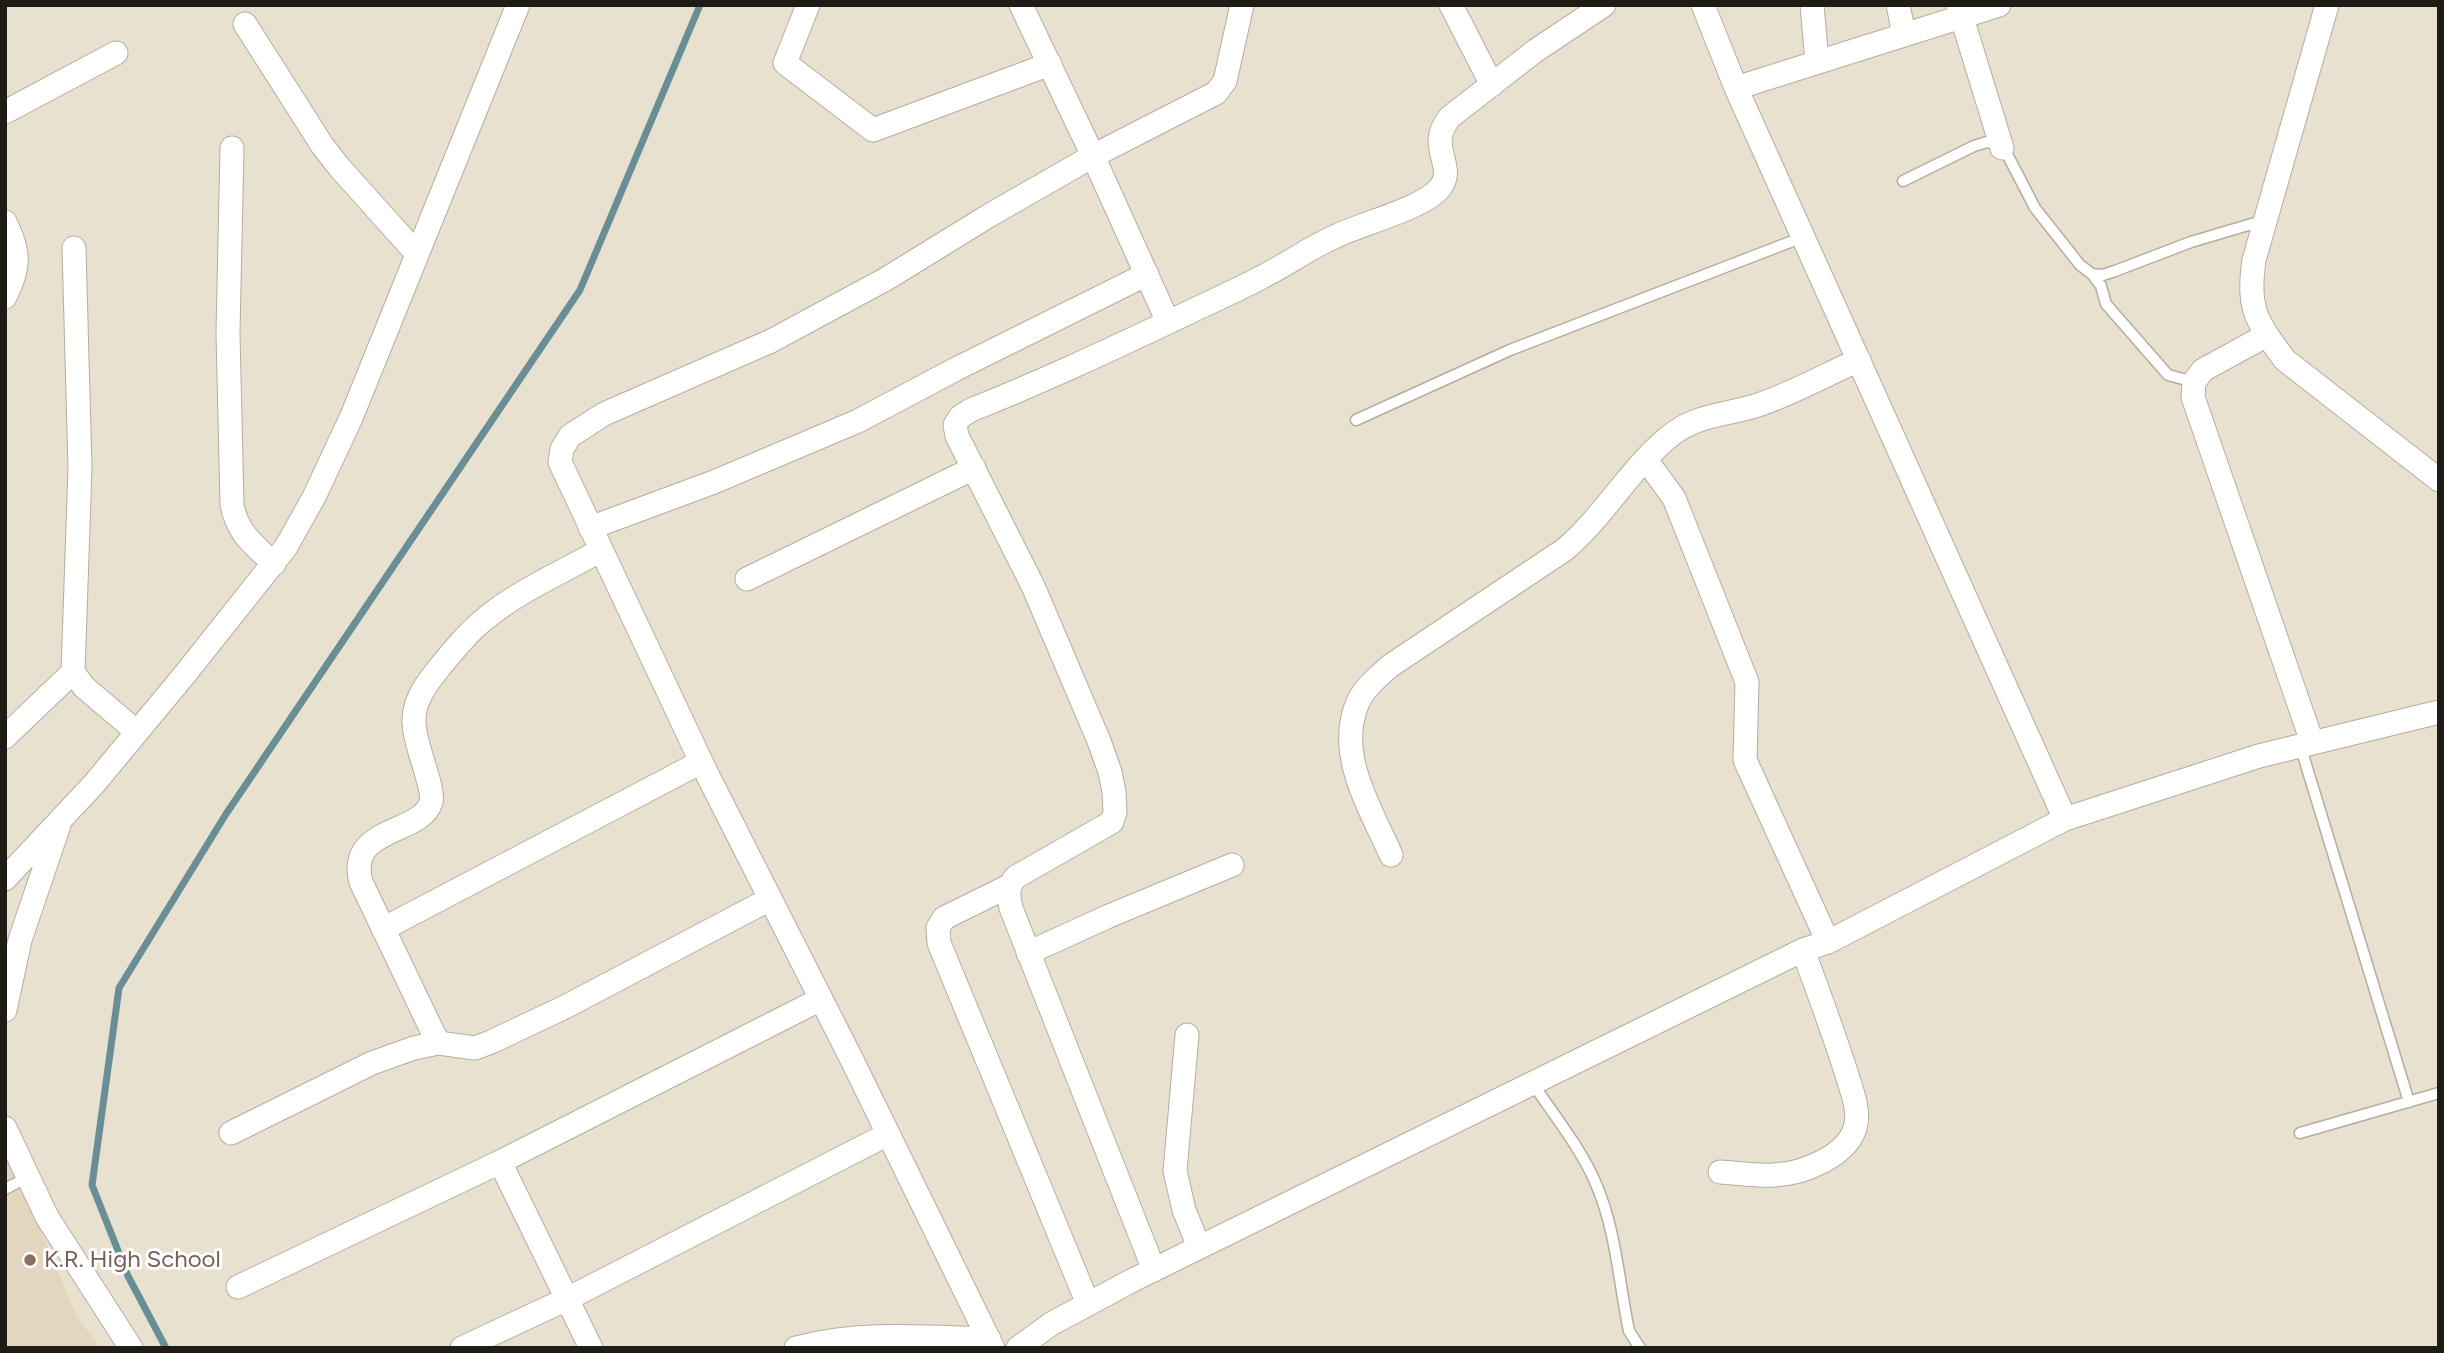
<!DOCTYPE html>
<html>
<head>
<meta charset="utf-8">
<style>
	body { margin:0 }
	#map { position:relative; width:2444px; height:1353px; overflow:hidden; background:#e9e1d0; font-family:Figtree,sans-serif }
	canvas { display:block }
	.frame { position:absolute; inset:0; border:7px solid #1f1c16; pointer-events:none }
</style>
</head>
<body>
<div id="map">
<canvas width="2444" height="1353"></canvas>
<div class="frame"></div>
</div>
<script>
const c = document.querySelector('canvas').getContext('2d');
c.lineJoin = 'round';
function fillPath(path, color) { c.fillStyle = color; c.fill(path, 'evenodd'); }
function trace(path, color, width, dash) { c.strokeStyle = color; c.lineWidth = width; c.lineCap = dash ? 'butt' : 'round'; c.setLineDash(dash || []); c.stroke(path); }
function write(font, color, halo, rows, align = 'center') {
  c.font = font + ' Figtree,sans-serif'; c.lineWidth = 6; c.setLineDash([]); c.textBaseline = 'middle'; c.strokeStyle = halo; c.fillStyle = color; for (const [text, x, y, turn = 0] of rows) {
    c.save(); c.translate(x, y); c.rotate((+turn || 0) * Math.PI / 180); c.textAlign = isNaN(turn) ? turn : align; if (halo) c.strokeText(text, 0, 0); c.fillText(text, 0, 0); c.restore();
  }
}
fillPath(new Path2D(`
	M5,1146L77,1317L100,1348H5Z`), '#e2d6bf');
trace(new Path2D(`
	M166,1348L128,1276L92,1185L119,988L226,814L580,290L700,5`), '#698e95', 7);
const lane = new Path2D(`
	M1903,181L1974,146L1987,142L1998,144L2006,152L2035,208L2080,265L2092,274L2103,275L2115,271L2191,242L2265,220
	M2092,274L2101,286L2106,304L2168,375L2194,382
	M1356,420L1510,350L1803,237
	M2300,745L2409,1102
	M1533,1084C1554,1115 1582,1150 1596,1184C1616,1230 1619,1283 1629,1331L1640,1348
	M2300,1133L2439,1093
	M5,1189L28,1177`);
const street = new Path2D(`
	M808,5L785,63L873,130L1050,64
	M1021,5L1093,156L1168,322
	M1451,5L1492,85
	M1703,5L1736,88L2065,819
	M1812,5L1817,62
	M1898,5L1904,34
	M1958,5L2002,148
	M2327,5L2254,260C2247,309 2256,321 2285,360L2439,480
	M245,24L322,145L339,167L417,254
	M1736,88L1999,5
	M5,112L116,53
	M232,148L228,333L232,505C238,534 253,544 274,564
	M5,222C20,252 20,267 5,297
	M74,248L80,468L73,672L84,687L137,732
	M2267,335L2203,370L2194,382L2193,397L2312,742
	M1646,460L1674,498L1747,682L1745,760L1828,942
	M590,528L714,482L858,421L956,369L1147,274
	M747,579L974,468
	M5,737L73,672
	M1391,855C1371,809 1335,754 1358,702C1365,687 1379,676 1390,666L1564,550C1604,517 1629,469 1670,436C1696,415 1725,415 1755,406C1790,395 1825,375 1859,360
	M5,879L94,784L186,673L286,547L314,497L351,418L518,5
	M1009,886L944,918L938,928L939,943L1088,1304
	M383,929L701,762
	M1028,953L1109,916L1232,865
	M5,1010L20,940L59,825
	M1187,1035L1175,1171L1184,1210L1199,1247
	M438,1043L361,882C346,826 422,835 431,802C435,787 413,743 414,720C414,700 427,683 439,668C454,650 468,632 486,618C520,590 563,572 601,550
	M5,1128L47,1217L131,1348
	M231,1133L372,1063L414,1048L438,1043L475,1048L491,1042L565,1007L770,899
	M500,1162L591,1348
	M1720,1172C1738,1173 1756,1176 1774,1175C1802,1174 1850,1156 1856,1124C1859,1107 1851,1089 1846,1072C1833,1031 1818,991 1803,950
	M1154,1270L1011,908C1008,894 1007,887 1016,877L1112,822L1115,812L1114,792L1110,772L1099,741L1033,586L957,436L955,425L960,417L971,410C1039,383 1105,352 1171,321C1201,306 1232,293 1262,277C1286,265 1308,249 1332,238C1359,224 1419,210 1438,190C1460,167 1424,148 1450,117L1535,51L1604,5
	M238,1287L500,1162L821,999
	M462,1348L567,1299L888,1134
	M796,1348C859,1331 924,1337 989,1339
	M993,1348L851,1058L706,772L568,479L560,462L562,449L570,436L604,414L771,341L886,279L990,215L1093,156L1216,93L1225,81L1242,5
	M1018,1348L1051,1324L1133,1280L1803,950L1828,942L2065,819L2259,756L2439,712`);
trace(lane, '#b5ad9d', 13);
trace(street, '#b5ad9d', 25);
trace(lane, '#fff', 10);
trace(street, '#fff', 23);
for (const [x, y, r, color] of [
	[30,1260,7,"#8d6e63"]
]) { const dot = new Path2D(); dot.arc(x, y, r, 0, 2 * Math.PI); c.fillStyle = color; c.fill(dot); trace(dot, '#fff', 2.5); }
write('24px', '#785e54', '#fff', [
	["K.R. High School",44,1260]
], 'left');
</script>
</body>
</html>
